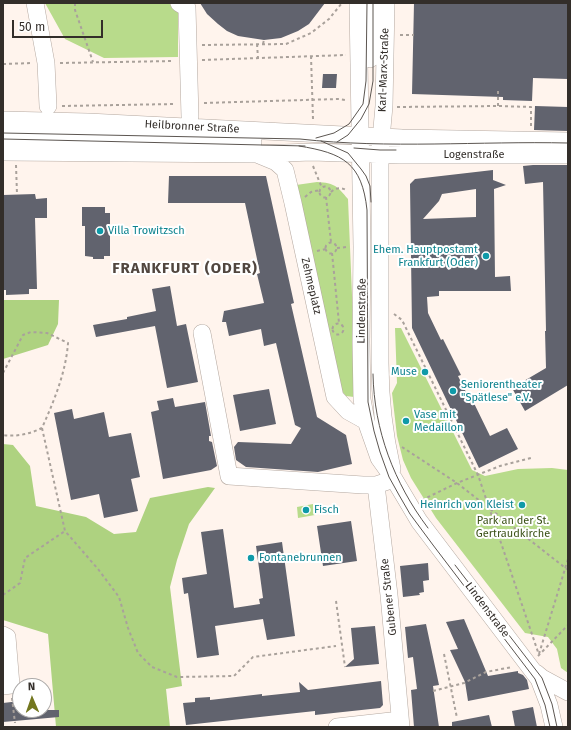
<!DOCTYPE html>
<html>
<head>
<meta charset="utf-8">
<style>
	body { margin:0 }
	#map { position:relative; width:571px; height:730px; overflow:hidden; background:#fff4ed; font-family:"Fira Sans",sans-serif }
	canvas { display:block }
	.frame { position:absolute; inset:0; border:4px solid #332e2a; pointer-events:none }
	.north { position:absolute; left:12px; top:678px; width:40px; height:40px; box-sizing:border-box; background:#fff; border:1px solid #adabaa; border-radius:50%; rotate:358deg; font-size:11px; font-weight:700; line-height:16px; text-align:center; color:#332e2a }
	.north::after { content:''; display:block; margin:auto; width:14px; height:18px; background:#73771f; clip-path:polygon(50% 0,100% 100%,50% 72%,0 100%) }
	.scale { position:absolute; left:12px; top:20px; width:91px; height:18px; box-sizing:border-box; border:2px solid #332e2a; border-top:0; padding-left:5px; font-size:12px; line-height:14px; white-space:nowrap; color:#332e2a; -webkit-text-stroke:3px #fff; paint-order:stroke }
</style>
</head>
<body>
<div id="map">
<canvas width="571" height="730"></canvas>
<div class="frame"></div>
<div class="north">N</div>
<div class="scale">50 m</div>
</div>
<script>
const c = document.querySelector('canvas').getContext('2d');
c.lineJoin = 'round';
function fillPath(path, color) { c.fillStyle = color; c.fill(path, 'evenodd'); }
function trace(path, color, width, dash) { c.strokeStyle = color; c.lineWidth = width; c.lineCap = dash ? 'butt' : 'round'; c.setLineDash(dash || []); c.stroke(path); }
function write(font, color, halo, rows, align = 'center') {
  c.font = font + ' "Fira Sans",sans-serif'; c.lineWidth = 4; c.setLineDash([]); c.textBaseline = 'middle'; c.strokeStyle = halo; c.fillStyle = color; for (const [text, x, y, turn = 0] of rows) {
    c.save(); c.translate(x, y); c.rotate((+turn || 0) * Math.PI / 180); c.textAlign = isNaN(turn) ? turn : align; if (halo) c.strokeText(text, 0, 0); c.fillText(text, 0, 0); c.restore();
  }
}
fillPath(new Path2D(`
	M45,3H178V57L104,58L65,39Z
	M317,182C335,183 337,186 348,199L356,391L354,397L346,396L340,389L296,185Z
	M395,328H401L472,470L485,476L518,469L552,468L568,470V673L561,668L557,649L548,637L525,633L436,518L411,478L403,460L397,436L392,393L397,383Z
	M313,504L315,515L298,518L297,507Z`), '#b8db8b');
fillPath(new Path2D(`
	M3,300H59L58,324L48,345L3,359Z
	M3,444L13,445L30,466L36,506L86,517L114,534L136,532L150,498L208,487L215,488L189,524L177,560L170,587L182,686L166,689L170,727H56L48,634L3,620Z`), '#aed280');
fillPath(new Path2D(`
	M200,3H325L309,24L298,31L281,38L264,40L238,36L227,31L218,24L207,14Z
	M414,3H568V79L533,78L532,101L503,100V97L412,94Z
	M323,74H337L336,88H322Z
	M535,106L568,107V131L534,130Z
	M533,165H568V385L525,411L512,388L546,368L545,331H546L543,182L525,184L523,166Z
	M493,170V180L506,185L494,189L495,277L510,276L511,291H439V296L427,297L428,313L441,340L443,339L461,375L458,376L468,396L470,395L490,436L507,428L518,449L479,468L412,328L410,184L415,179ZM476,189V217L423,219L439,201L442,194Z
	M169,176H266L294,303L291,304L317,417L346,435L352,464L318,472L246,467L236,460L234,447L238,442L291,444L301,428L295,425L276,343L264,346L261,329L229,336L226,322H222L224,311L264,303L257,274L260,273L245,203H168Z
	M35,194L36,199L47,198V218H35L37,289H29V294L6,295V290H3V195Z
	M82,207H105V213H110V256H104V259H93V257L85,256V226H82Z
	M170,286L177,326L186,324L198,382L167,388L155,326L96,337L93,325L127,319V317L156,311L152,289Z
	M269,389L276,424L240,431L233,395Z
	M173,398L175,407L205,402L211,436H209V441L212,442L217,466L211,470L163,479L151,412L159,410L157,401Z
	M72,409L74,419L104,412L109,437L131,433L140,477L131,479L138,511L104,518L99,494L71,500L54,413Z
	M351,521L357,561L323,566L317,526Z
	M223,529L234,608L260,604L259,599L263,598L256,546L282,542L295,636L267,640L263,619L215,626L219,655L197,658L188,593L184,594L182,578L207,574L201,532Z
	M428,563L429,580L423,581L424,592L419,593L420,595L403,597L400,566Z
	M464,619L488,676L518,671V673L523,675L527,680L529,689L468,701L465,682L450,650L458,649L446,622Z
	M426,624L439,685L433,686L439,727H414L411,690L417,689L413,657L408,658L405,627Z
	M375,626L379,664L345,667L354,659L351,628Z
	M381,681L383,705L380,708L315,715V711L186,725L183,703L195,702V698L210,697V700L262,694V696L300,692L299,682L308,690Z
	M20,701V710H59V717L3,722V703Z
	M533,707L537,727H515L512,711Z
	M489,715L492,727H452V722Z`), '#61636e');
const minor = new Path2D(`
	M35,3L46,63L48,106
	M179,3L187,8L190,117
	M358,3L362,247L361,342L362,399L366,421L379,458L394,479L419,521L539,679L549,705L554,727
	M386,3L384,106L380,150V363C380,399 384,434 392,469
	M370,59V3
	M3,120L88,122L402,138L568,141
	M3,136L253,142
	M3,152L257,154L312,152L399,155H568
	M259,155L276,162L285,170L293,203L335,397L348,411L366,421
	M202,333L229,476L363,485H376L394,479
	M376,485L389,595L401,727
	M3,635L7,637L11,685L3,686
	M536,673L542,678L568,692
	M337,727L400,720`);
trace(minor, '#b4a8a0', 18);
trace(new Path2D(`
	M75,3V10L93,62
	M400,35H414
	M257,44L258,58
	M263,44L264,40
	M202,45L286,44L311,33L329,19L342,3
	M311,56L313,119
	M202,60L346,55
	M60,63L174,61
	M3,64L32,63
	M204,103L338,99L345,100
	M62,106L175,104
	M498,106V88
	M397,107L498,106L531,107V127
	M16,165L17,194
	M313,166L322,188
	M319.5 192a5.5 5.5 0 1 1 11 0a5.5 5.5 0 1 1-11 0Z
	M331,192C335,188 341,187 346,190
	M305,197L311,192L320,190
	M326,197L331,242
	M325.5 248a5.5 5.5 0 1 1 11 0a5.5 5.5 0 1 1-11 0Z
	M337,248L347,247
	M317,251L326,249
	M332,253L339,323
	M394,314L402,320L478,475L538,652
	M332.5 329a5.5 5.5 0 1 1 11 0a5.5 5.5 0 1 1-11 0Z
	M3,373L23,335L31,332L47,333L68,343C66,372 54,401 42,428C30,434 16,437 3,435
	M42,428L65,531L98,569L119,597L128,628L138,653L152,667L177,677L234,676L253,657L336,646
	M402,447L457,483L568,570
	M422,500L457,483L500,466L531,458
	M3,595L20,583L25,558L65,531
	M336,601L345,667
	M444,654L457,718
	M539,654L568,559
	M538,656L568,625
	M433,691L464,683L486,672L512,667
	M12,698L15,723`), '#a9a19b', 2, [3, 3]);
trace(minor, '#fff', 17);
trace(new Path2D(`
	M3,133L300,139C389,149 479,141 568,143
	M316,138L334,133L349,124L363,104L366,81L367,3
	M3,139L305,146
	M321,141L348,153L361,169L366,176L370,186L371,202
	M337,142L348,135L361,119L369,104L373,81V3
	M299,146C343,153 362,163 367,210L368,402L374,431L380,452L389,477L399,495L410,514L433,545L535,679L545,705L550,727
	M354,148L380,150H396
	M373,374C374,430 394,483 428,528
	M455,565L542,678L552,704L557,727`), '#5c5651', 1);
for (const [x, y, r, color] of [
	[100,231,4,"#0f9aa8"],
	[486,256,4,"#0f9aa8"],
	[425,372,4,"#0f9aa8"],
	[453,391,4,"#0f9aa8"],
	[406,421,4,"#0f9aa8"],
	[522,505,4,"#0f9aa8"],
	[306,510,4,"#0f9aa8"],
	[251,558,4,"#0f9aa8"]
]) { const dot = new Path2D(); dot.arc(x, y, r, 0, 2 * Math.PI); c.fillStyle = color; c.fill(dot); trace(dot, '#fff', 1.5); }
write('11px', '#332e2a', '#fff', [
	["Karl-Marx-Straße",384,70,-88],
	["Heilbronner Straße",192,127,3],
	["Logenstraße",474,155],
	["Zehmeplatz",311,286,77],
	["Lindenstraße",362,311,-89],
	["Gubener Straße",389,597,-96],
	["Lindenstraße",487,610,53]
]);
write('11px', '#0d838f', '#fff', [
	["Villa Trowitzsch",108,231],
	["Ehem. Hauptpostamt",478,250,"right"],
	["Frankfurt (Oder)",478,263,"right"],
	["Muse",417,372,"right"],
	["Seniorentheater",461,385],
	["\"Spätlese\" e.V.",461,398],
	["Vase mit",414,415],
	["Medaillon",414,428],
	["Heinrich von Kleist",514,505,"right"],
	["Fisch",314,510],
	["Fontanebrunnen",259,558]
], 'left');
write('11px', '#3b5117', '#fff', [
	["Park an der St.",513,521],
	["Gertraudkirche",513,534]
]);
c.letterSpacing = '1px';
write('bold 15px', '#51463f', '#fff', [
	["FRANKFURT (ODER)",185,269]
]);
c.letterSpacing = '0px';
</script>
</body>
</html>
